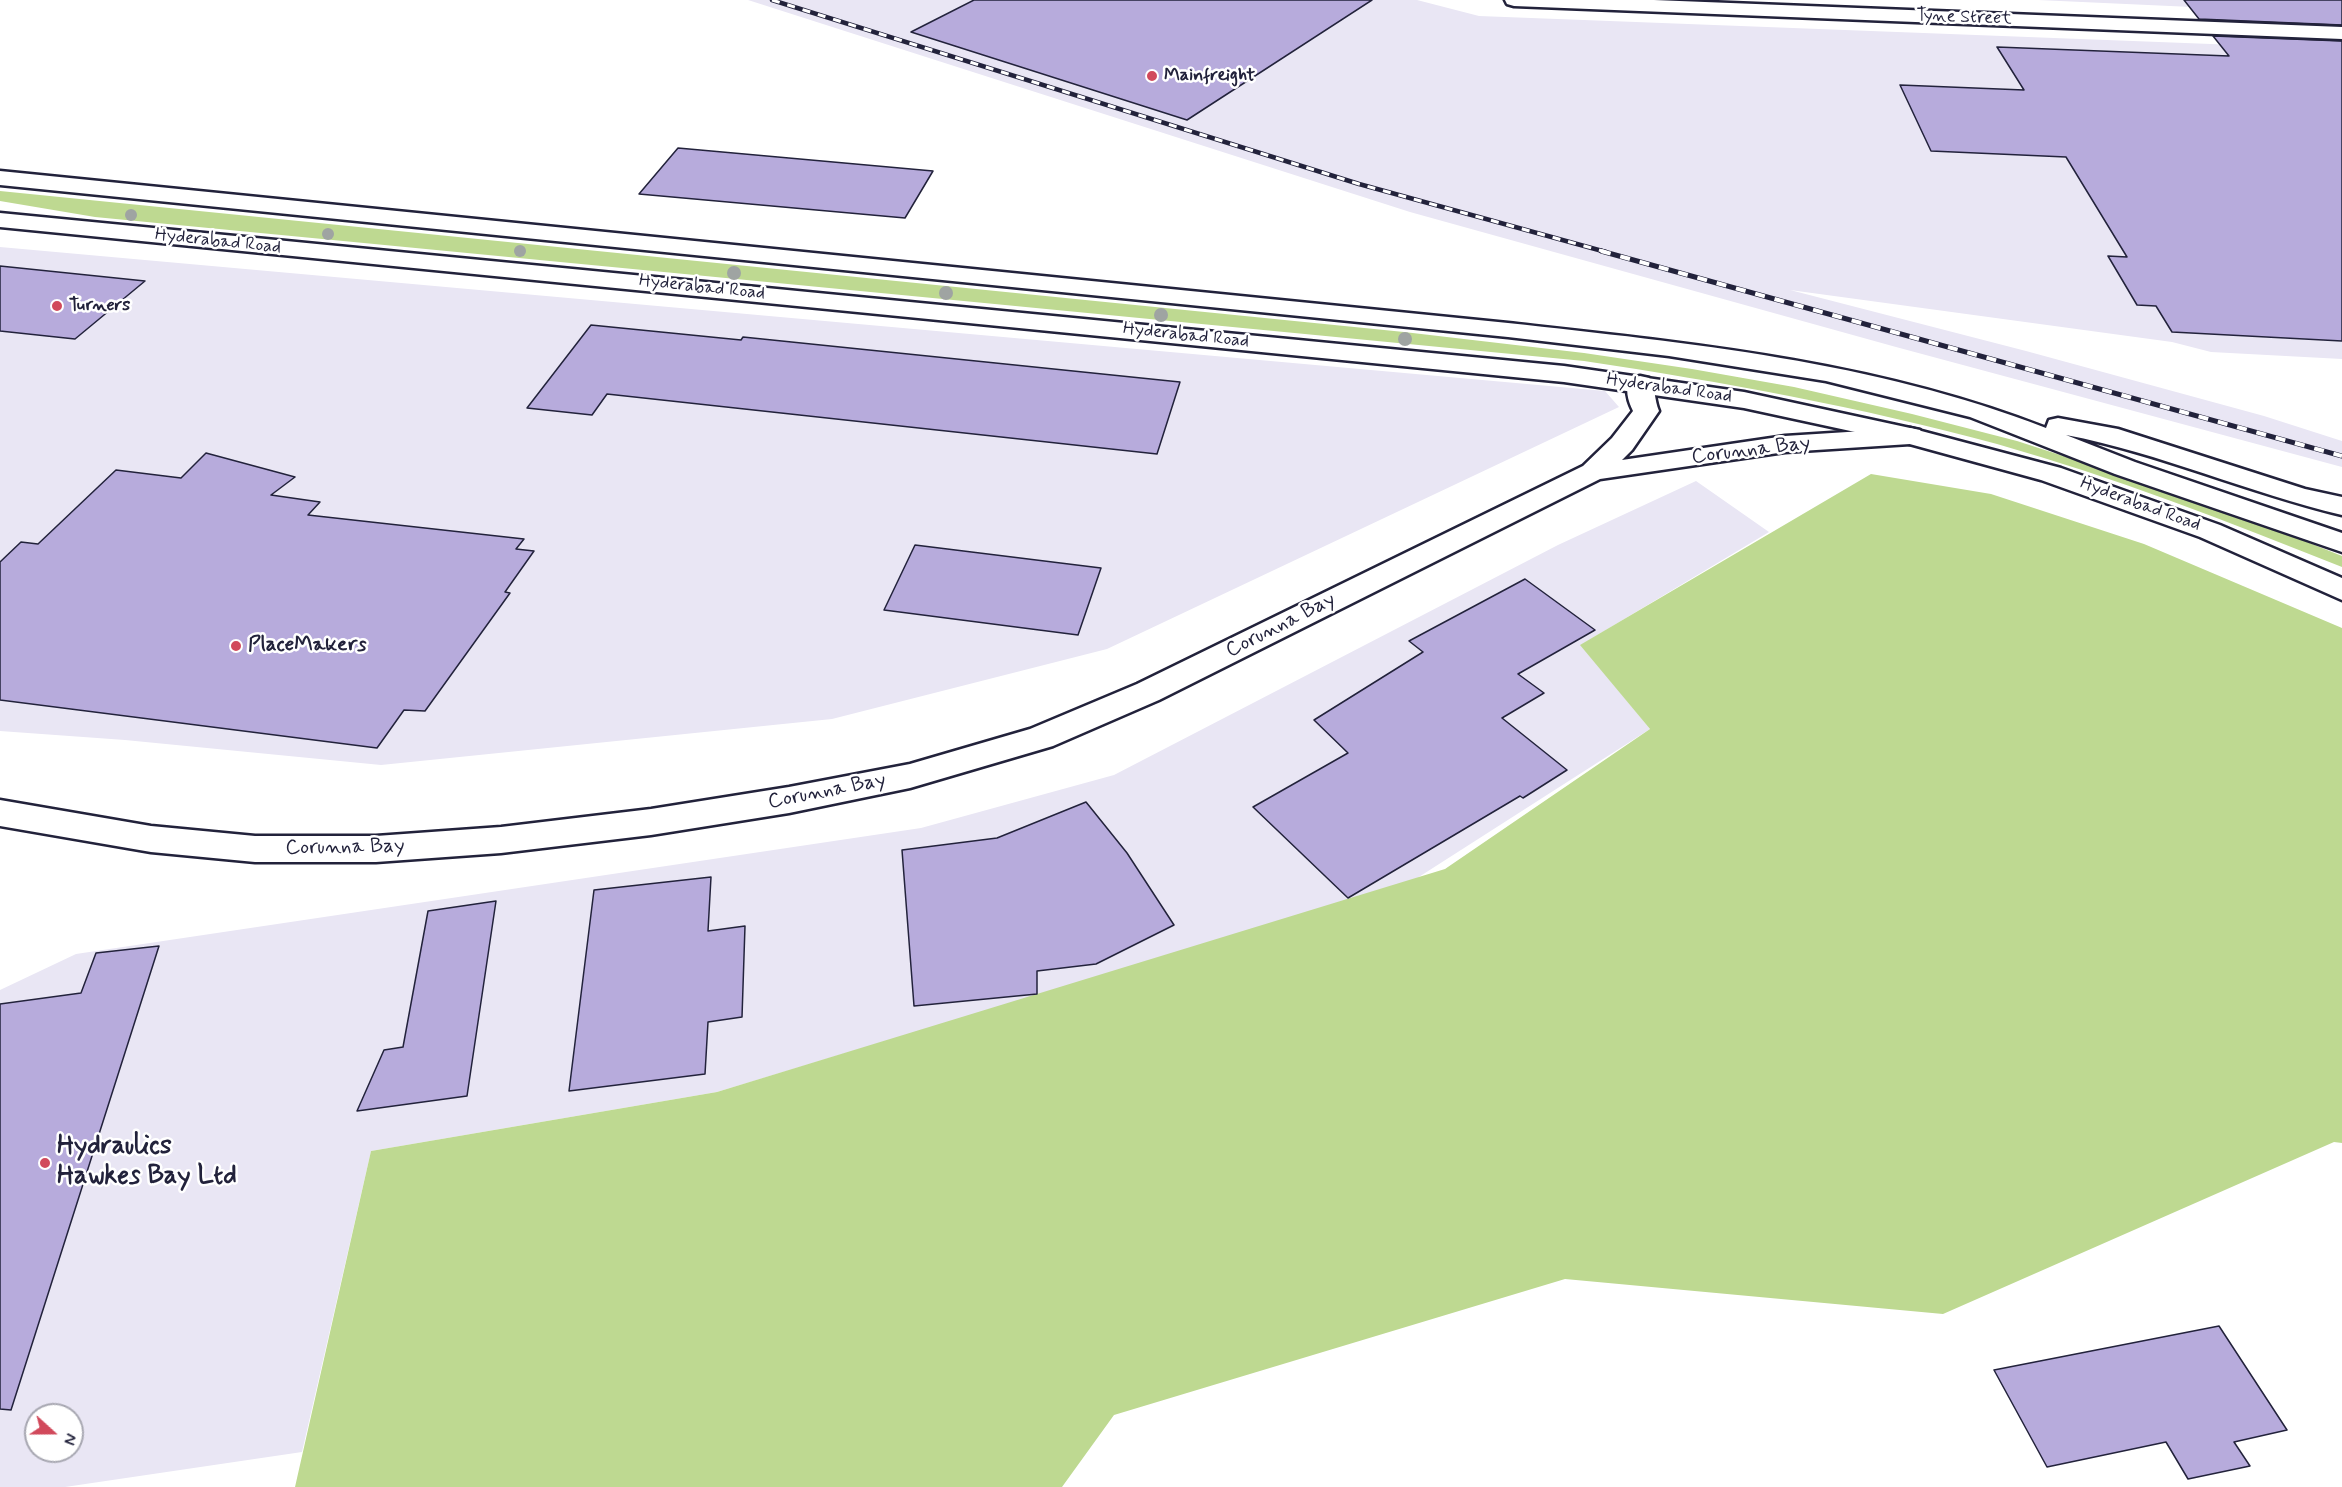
<!DOCTYPE html>
<html>
<head>
<meta charset="utf-8">
<style>
	body { margin:0 }
	#map { position:relative; width:2342px; height:1487px; overflow:hidden; background:#fff; font-family:Mynerve,sans-serif }
	canvas { display:block }
	.north { position:absolute; left:24px; top:1403px; width:60px; height:60px; box-sizing:border-box; background:#fff; border:2px solid #a7a7b1; border-radius:50%; rotate:111deg; font-size:16px; font-weight:700; line-height:24px; text-align:center; color:#22223b }
	.north::after { content:''; display:block; margin:auto; width:21px; height:27px; background:#d1495b; clip-path:polygon(50% 0,100% 100%,50% 72%,0 100%) }
</style>
</head>
<body>
<div id="map">
<canvas width="2342" height="1487"></canvas>
<div class="north">N</div>
</div>
<script>
const c = document.querySelector('canvas').getContext('2d');
c.lineJoin = 'round';
function fillPath(path, color) { c.fillStyle = color; c.fill(path, 'evenodd'); }
function trace(path, color, width, dash) { c.strokeStyle = color; c.lineWidth = width; c.lineCap = dash ? 'butt' : 'round'; c.setLineDash(dash || []); c.stroke(path); }
function write(font, color, halo, rows, align = 'center') {
  c.font = font + ' Mynerve,sans-serif'; c.lineWidth = 5; c.setLineDash([]); c.textBaseline = 'middle'; c.strokeStyle = halo; c.fillStyle = color; for (const [text, x, y, turn = 0] of rows) {
    c.save(); c.translate(x, y); c.rotate((+turn || 0) * Math.PI / 180); c.textAlign = isNaN(turn) ? turn : align; if (halo) c.strokeText(text, 0, 0); c.fillText(text, 0, 0); c.restore();
  }
}
fillPath(new Path2D(`
	M748,0H1417L1479,16L2342,49V359L2211,352L2172,342L1790,290L2026,351L2264,416L2342,441V467L1896,347L1410,212Z
	M2038,0H2342V14L2192,7Z
	M0,247L1605,391L1619,407L1107,649L832,719L381,765L125,740L0,731Z
	M1696,481L1769,532L1581,645L1650,729L1411,882L717,1092L371,1151L302,1452L65,1487H0V990L76,954L921,828L1114,775L1558,545ZM36,1415H72V1451H36Z`), '#e9e6f4');
fillPath(new Path2D(`
	M0,191L1404,332L1584,353L1692,369L1794,387L1912,414L2017,441L2125,476L2232,512L2342,556V567C2229,522 2114,477 1997,444C1861,407 1723,382 1584,361L95,217L0,201Z
	M1871,474L1991,494L2144,544L2342,628V1143L2334,1142L1943,1314L1565,1279L1114,1415L1062,1487H295L371,1151L717,1092L1445,869L1650,729L1580,645Z`), '#bed991');
const building = new Path2D(`
	M974,0H1372L1187,120L911,32Z
	M2184,0H2342V25L2199,19Z
	M2213,36L2342,41V341L2172,332L2156,306L2137,305L2108,256L2127,257L2066,157L1931,151L1900,85L2024,90L1997,47L2229,56Z
	M678,148L933,171L905,218L639,194Z
	M0,266L145,281L75,339L0,331Z
	M591,325L741,340L743,337L1180,382L1157,454L607,394L592,415L527,408Z
	M206,453L295,477L271,495L320,502L308,515L524,539L516,549L534,551L505,592L510,593L425,711L404,710L377,748L0,700V562L21,542L38,544L116,470L181,478Z
	M915,545L1101,568L1078,635L884,610Z
	M1525,579L1595,630L1518,674L1544,693L1502,718L1567,770L1523,798L1520,796L1348,898L1253,807L1348,753L1314,720L1423,652L1409,641Z
	M1086,802L1127,853L1174,925L1096,964L1037,971V994L914,1006L902,850L997,838Z
	M711,877L708,931L745,926L742,1017L708,1022L705,1074L569,1091L594,890Z
	M496,901L467,1096L357,1111L384,1050L403,1047L428,911Z
	M159,946L11,1410L0,1409V1004L81,993L96,953Z
	M2219,1326L2287,1430L2234,1442L2250,1466L2188,1479L2166,1442L2047,1467L1994,1370Z`);
fillPath(building, '#b7abdc');
trace(building, '#22223b', 1.5);
const minor = new Path2D(`
	M1505,0H1654L2342,27V39L1514,6L1507,4Z
	M1640,376L1649,378C1656,388 1654,400 1659,411L1632,450L1622,460L1785,436L1910,428L1920,430L1923,436L1920,442L1910,444L1785,452L1600,479L1159,700L1053,746L910,788L789,813L651,835L501,853L376,862H255L151,852L0,826V800L151,826L255,836H376L501,827L651,809L789,787L910,764L1030,729L1137,684L1583,466L1612,438L1633,411C1628,401 1624,388 1631,378Z`);
const trunk = new Path2D(`
	M0,171L1508,323C1689,343 1875,361 2046,428L2049,420L2058,418L2118,429L2305,489L2342,497V515C2249,493 2160,453 2066,435L2135,462L2342,533V552L2115,474L1970,417L1826,381L1669,356L1508,337L0,185Z
	M0,213L1564,366L1744,392L1910,428L2061,468L2220,525L2342,578V600L2200,537L2041,480L1906,443L1744,408L1564,382L0,227Z`);
trace(minor, '#22223b', 5);
trace(trunk, '#22223b', 5);
fillPath(minor, '#fff');
fillPath(trunk, '#fff');
const railFar1 = new Path2D(`
	M772,0L1359,184L1606,252`);
const rail = new Path2D(`
	M1601,251L2342,456`);
trace(railFar1, '#22223b', 4.5);
trace(rail, '#22223b', 5);
trace(railFar1, '#fff', 3, [8]);
trace(rail, '#fff', 4, [10]);
c.fillStyle = '#9fa4a2';
for (const [x, y, r] of [
	[131,215,6],
	[328,234,6],
	[520,251,6],
	[734,273,7],
	[946,293,7],
	[1161,315,7],
	[1405,339,7]
]) { c.beginPath(); c.arc(x, y, r, 0, 2 * Math.PI); c.fill(); }
for (const [x, y, r, color] of [
	[1152,76,6,"#d1495b"],
	[57,306,6,"#d1495b"],
	[236,646,6,"#d1495b"],
	[45,1163,6,"#d1495b"]
]) { const dot = new Path2D(); dot.arc(x, y, r, 0, 2 * Math.PI); c.fillStyle = color; c.fill(dot); trace(dot, '#fff', 2); }
write('18px', '#22223b', '#fff', [
	["Tyne Street",1964,18,2],
	["Hyderabad Road",218,242,6],
	["Hyderabad Road",702,288,6],
	["Hyderabad Road",1186,336,6],
	["Hyderabad Road",1669,389,8],
	["Hyderabad Road",2140,505,20]
]);
write('bold 18px', '#22223b', '#fff', [
	["Mainfreight",1164,76],
	["Turners",69,306]
], 'left');
write('21px', '#22223b', '#fff', [
	["Corunna Bay",1751,451,-7],
	["Corunna Bay",1281,626,-27],
	["Corunna Bay",827,792,-11],
	["Corunna Bay",345,848,-1]
]);
write('bold 21px', '#22223b', '#fff', [
	["PlaceMakers",248,646]
], 'left');
write('bold 26px', '#22223b', '#fff', [
	["Hydraulics",57,1148],
	["Hawkes Bay Ltd",57,1178]
], 'left');
</script>
</body>
</html>
